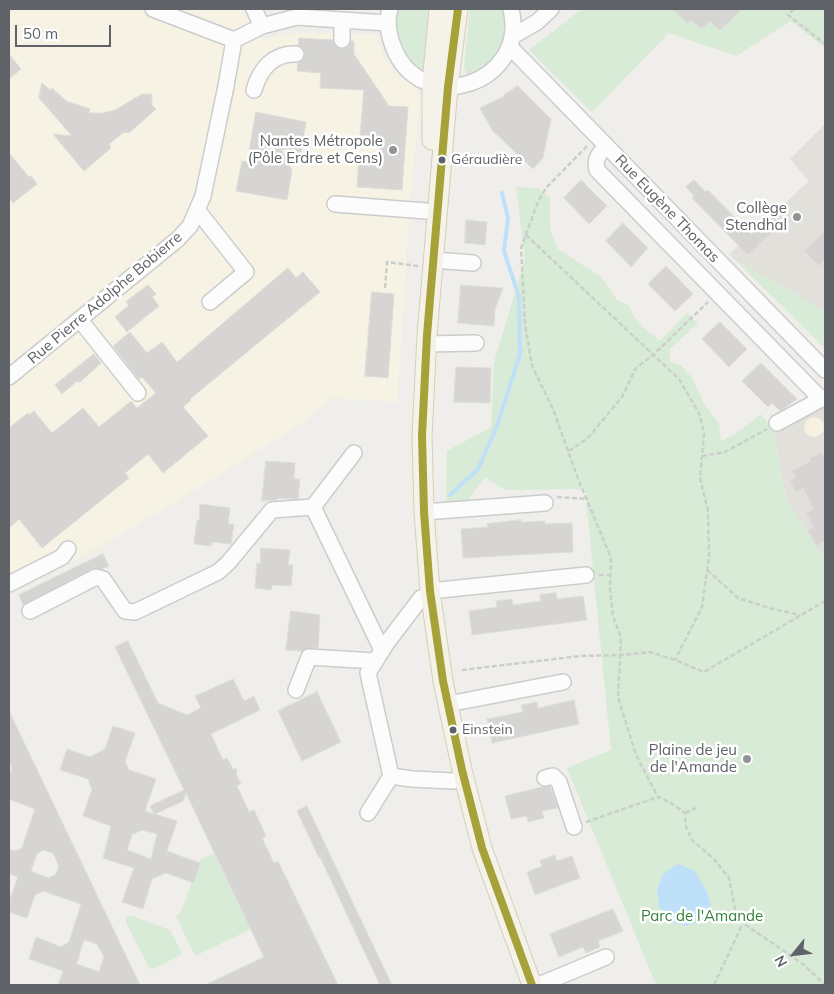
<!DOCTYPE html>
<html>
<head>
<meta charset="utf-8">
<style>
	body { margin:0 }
	#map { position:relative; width:834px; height:994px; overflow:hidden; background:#efeeea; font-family:Mulish,sans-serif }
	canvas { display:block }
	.frame { position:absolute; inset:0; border:10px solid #5f6368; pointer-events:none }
	.north { position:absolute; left:769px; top:929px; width:50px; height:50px; -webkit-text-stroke:4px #fff; paint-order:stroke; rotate:241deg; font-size:14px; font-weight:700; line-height:20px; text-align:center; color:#5f6368 }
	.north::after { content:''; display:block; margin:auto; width:18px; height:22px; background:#5f6368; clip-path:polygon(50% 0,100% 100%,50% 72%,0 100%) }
	.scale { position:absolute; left:15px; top:25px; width:96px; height:22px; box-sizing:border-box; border:2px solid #5f6368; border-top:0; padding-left:6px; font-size:15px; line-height:18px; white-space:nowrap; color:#5f6368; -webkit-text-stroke:4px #fff; paint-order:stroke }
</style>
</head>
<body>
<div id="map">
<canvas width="834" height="994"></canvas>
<div class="frame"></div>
<div class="north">N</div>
<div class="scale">50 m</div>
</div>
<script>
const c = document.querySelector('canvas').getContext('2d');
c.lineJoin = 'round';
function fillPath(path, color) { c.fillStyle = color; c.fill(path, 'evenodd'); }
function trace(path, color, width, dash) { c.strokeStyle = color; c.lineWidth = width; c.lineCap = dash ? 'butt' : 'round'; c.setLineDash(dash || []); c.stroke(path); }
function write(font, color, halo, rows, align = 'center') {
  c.font = font + ' Mulish,sans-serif'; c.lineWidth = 5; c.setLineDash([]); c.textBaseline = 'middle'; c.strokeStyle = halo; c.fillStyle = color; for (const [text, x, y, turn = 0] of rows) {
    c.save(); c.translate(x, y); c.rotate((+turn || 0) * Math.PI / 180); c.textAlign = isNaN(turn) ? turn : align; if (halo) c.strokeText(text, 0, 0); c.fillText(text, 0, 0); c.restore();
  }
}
fillPath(new Path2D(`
	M9,9H240L260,39L293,33L376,34L383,55L394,72L415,86L420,98L410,203L397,402L330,398L305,421L201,486L105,544L9,594Z`), '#f7f3e4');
fillPath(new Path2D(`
	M825,124V311L735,260L729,254L809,181L790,159Z
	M825,405V561L786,499L774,432Z`), '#e2e0da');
fillPath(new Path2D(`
	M394,9H433L424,70C400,63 391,31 394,9Z
	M470,9H505C505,18 506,28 505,36C503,55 485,68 469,76L466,73L464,66Z
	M582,9H825V48L791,21L736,56L669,33L592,112L529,50Z
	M516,187L538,188L550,198V230L558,249L601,277L617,300L628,305L634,316L646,330L660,341L687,313L698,323L670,349V362L681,365L693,379L704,404L719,423L721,441L737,433L761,414L774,432L786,499L825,561V985H656L567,768L611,750L585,489L505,490L485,477L467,501L446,504L447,451L491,427L494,362L525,259Z
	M735,260L825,311V348Z
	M214,853L251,929L195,956L176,916L180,914L200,860Z
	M128,916H132L170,930L181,951V955L153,969H150L126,923V920Z`), '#d8ebd6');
fillPath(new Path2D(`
	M804 427a10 10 0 1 1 20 0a10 10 0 1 1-20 0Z`), '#f6f1e1');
fillPath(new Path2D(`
	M678,864L695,871L706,890L711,905L702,920L686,926L670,922L659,906L657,889L664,873Z`), '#bfe0f9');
trace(new Path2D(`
	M450,495L478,469L497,426L520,354L519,297L504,251L508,218L502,193`), '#bfe0f9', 4);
const building = new Path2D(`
	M673,9H742L720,30L710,21L701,29L691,20L688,23Z
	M299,38L333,40L334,45L342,49L347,48L351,41H354V54L389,106L408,107L402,190L357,187L359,155L379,157L381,137L360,135L364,90L320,88L321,73L297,71L298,63L304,59L305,54L304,49L299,45Z
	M9,54L21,69L9,79Z
	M42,83L50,90L52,88L66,101L90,109L89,113H103L115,110L142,94H152V105L156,109L129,133L124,132L109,144L111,148L84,171L53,134L72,136L39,98Z
	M518,86L551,119L543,158L533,169L492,130L480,108L505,96L504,95Z
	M256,112L306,122L301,153L281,149L292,170L287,200L236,191L242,161L247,162Z
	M9,153L29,177L31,176L37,184L13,203L9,197Z
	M581,180L607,206L589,224L564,198Z
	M694,180L706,192L708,190L751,234L772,214L781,223L748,255L692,198L694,196L686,187Z
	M466,220L487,222L485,245L465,243Z
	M623,223L648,248L631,267L606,241Z
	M825,231V260L819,266L805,251Z
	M666,266L693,294L675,311L648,284Z
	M288,268L296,278L303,272L320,292L190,399L191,400L183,407L208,436L163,473L148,454L125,473L129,478L42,548L19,519L9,528V428L28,413L29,415L34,411L52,433L83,408L99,427L131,401L137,408L156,393L142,377L139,379L113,346L130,332L147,353L162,342L177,362Z
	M148,285L156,294L152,297L159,306L127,332L115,317L129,305L126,302Z
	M461,285L503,288L495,309L494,326L458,323Z
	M372,292L394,294L388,378L365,376Z
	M720,322L747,349L729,367L702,339Z
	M94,354L101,363L79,383L77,381L62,394L55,385Z
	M761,363L797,399L780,411L772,403L768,407L742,381Z
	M456,367L491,368L490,403L454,402Z
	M822,452L825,458V540L817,546L808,530L814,527L806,513L814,509L803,488L796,492L790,481L796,478L792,471L811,461L810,459Z
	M266,461L295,463L294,479H300L298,499L278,498L277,500L262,501Z
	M200,504L230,508L228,524H234L231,544L212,542L211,546L194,544L197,520H199Z
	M521,520V522L545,521V524L572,523L573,552L463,558L461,529L488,527L487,524Z
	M261,548L290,550L288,565H293L291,586L272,585L271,590L255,588L257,563L260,564Z
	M103,554L109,566L102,569H92L23,605L19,595Z
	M556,593L557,599L583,596L587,620L472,635L469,611L497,607L496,601L512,599L513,605L541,601L540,595Z
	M291,611L320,615L318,648H309L302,651L286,650Z
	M128,641L158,703L187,715L201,708L195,696L233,679L244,701L254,696L260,710L211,734L223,760L227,758L233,769H237L236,774L241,784L237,786L249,812L254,810L266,836L262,838L274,863L278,861L338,985H205L264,957L186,793L183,801L155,814L177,821L167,851L200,863L194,883L166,873L152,879L143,909L122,902L134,868L103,858L111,826L83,816L92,789L88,779L60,770L67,749L90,757L105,749L113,726L135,733L125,762L129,770L156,779L145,811L154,814L150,806L184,790L115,647ZM142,830L157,834L151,859L127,850L132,835Z
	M317,692L341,742L302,761L278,711Z
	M574,700L579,724L492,743L487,719L523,712L521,705L537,702L538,708Z
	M9,711L75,849L140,985H58L63,971L29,959L36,937L61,947L69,942L81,904L43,891L35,895L27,918L9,912V902L18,877L9,874V849L15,851L22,848L35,809L9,799V778L12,768L9,761ZM44,850L53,853L59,866L56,874L48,878L31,871L37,854ZM84,940L97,944L104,957L99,972L77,964Z
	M550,786L558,808L542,811L544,818L528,822L527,816L511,819L505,796L542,787Z
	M307,806L342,880L392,985H380L320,857L319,858L297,811Z
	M555,855L557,861L572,856L580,878L535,895L527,872L542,866L540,861Z
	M613,909L623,931L598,941L600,947L586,953L583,947L559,957L550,934Z`);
fillPath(building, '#d6d5d3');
trace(building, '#deddd9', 1);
const minor = new Path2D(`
	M153,9L234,40
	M254,9L262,26
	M390,9C386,22 388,33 393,46C420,119 529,85 511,9
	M513,36L537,22L551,9
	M342,40V21
	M510,47L825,370
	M254,90C260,69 273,53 296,54
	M606,146C599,154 594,159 597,170L821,399
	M335,204L426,211
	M198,211L246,272L210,302
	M433,260L473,263
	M80,320L138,393
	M427,344L476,343
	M9,377L178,239L190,226L203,196L226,86L234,40L262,26L297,17L387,23
	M777,423L825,397
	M354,453L313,507L382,650
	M424,512L545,503
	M9,584L62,557L68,549
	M430,591L586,575
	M421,598L386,644L368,673L391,776L412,779L453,781
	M30,611L96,577L103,579L125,611L135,612L218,572L228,563L272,510L313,507
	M296,690L309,657L375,661
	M448,704L563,682
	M545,778L553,776L559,782L574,827
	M368,813L391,776
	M539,985L606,957`);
const major = new Path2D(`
	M458,9L448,87L427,335L422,436L424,512L430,591L443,681L462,770L482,848L532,985
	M432,140V84L439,9`);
trace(minor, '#cbcccc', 18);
trace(major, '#d7ceb8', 21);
trace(new Path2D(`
	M794,9L788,15L825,44
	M587,146L546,188L538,202L521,248L525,324L532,366L553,409L577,476L611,558L610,589L613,616L621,637L618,697L636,755L658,797L671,803L685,813L686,827L692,840L714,859L729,878L735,909L743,923L803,964L825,985
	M526,235L679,379L699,413L704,433L700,478L708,511L709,557L702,607L675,660
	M385,288L387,262L418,266
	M569,451L588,438L622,397L636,368L653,355L708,302
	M702,456L725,452L767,429
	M557,497L588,499
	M707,570L738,598L769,608L800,615
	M599,575H610
	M462,670L580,656L621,655L650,652L675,660L704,672L825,601
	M685,813L698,807
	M586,822L658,797
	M714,985L743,923`), '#cacfcc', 2.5, [5, 2.5]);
trace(minor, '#fdfcfc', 15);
trace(major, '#f4f2e9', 19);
trace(new Path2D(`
	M458,9L448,87L427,335L422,436L424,512L430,591L443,681L462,770L482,848L532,985`), '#a7a139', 8);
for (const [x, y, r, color] of [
	[393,150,5,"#919496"],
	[442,160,4.5,"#5f6368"],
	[797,217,5,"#919496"],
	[453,730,4.5,"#5f6368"],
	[747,759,5,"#919496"]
]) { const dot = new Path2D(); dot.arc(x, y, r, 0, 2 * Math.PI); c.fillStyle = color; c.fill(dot); trace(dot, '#fff', 2); }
write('14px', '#5f6368', '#fff', [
	["Géraudière",451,160],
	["Einstein",462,730]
], 'left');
write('15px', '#5f6368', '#fff', [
	["Nantes Métropole",383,141],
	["(Pôle Erdre et Cens)",383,158],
	["Collège",787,208],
	["Stendhal",787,225],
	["Plaine de jeu",737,750],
	["de l'Amande",737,767]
], 'right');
write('15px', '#5f6368', '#fff', [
	["Rue Eugène Thomas",667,209,46],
	["Rue Pierre Adolphe Bobierre",105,298,-40]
]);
write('15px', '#348238', '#fff', [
	["Parc de l'Amande",702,916]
]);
</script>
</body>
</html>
